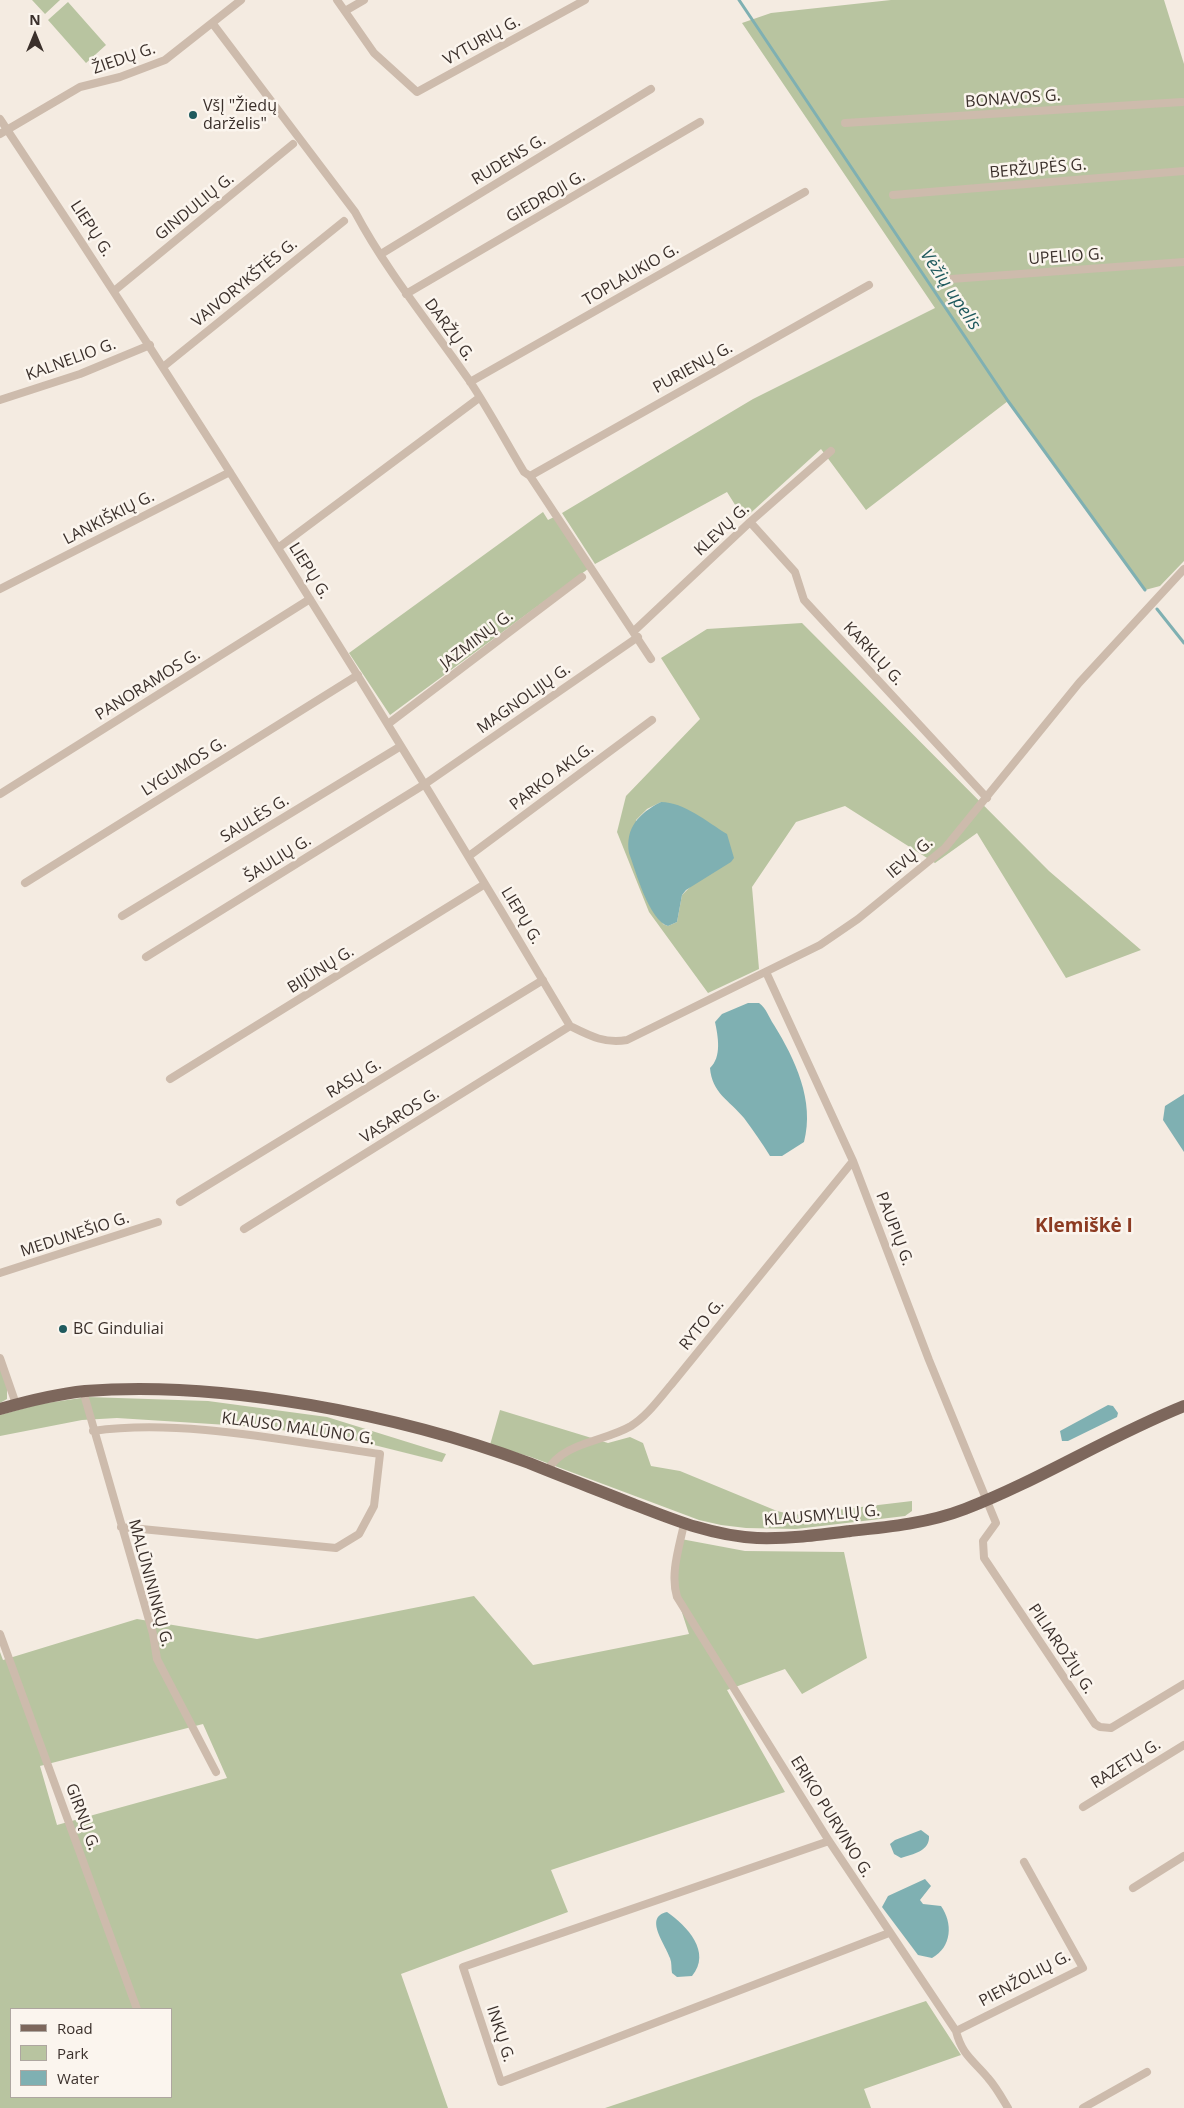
<!DOCTYPE html>
<html>
<head>
<meta charset="utf-8">
<style>
	body { margin:0 }
	#map { position:relative; width:1184px; height:2108px; overflow:hidden; background:#f4ebe1; font-family:"Open Sans",sans-serif }
	canvas { display:block }
	.legend { position:absolute; left:10px; top:2008px; width:162px; height:90px; box-sizing:border-box; background:#fbf5ee; border:1px solid #aea6a0; margin:0; padding:6px 9px; list-style:none; font-size:15px; color:#3b302b }
	.legend li { display:flex; align-items:center; gap:10px; height:25px }
	.legend b { width:25px; border:1px solid #aea6a0 }
	.north { position:absolute; left:10px; top:10px; width:50px; height:50px; -webkit-text-stroke:4px #fbf5ee; paint-order:stroke; rotate:0deg; font-size:14px; font-weight:700; line-height:20px; text-align:center; color:#3b302b }
	.north::after { content:''; display:block; margin:auto; width:18px; height:22px; background:#3b302b; clip-path:polygon(50% 0,100% 100%,50% 72%,0 100%) }
</style>
</head>
<body>
<div id="map">
<canvas width="1184" height="2108"></canvas>
<ul class="legend">
<li><b style="height:6px;background:#7d675c"></b>Road</li>
<li><b style="height:14px;background:#b8c4a0"></b>Park</li>
<li><b style="height:14px;background:#7fb0b2"></b>Water</li>
</ul>
<div class="north">N</div>
</div>
<script>
const c = document.querySelector('canvas').getContext('2d');
c.lineJoin = 'round';
function fillPath(path, color) { c.fillStyle = color; c.fill(path, 'evenodd'); }
function trace(path, color, width, dash) { c.strokeStyle = color; c.lineWidth = width; c.lineCap = dash ? 'butt' : 'round'; c.setLineDash(dash || []); c.stroke(path); }
function write(font, color, halo, rows, align = 'center') {
  c.font = font + ' "Open Sans",sans-serif'; c.lineWidth = 5; c.setLineDash([]); c.textBaseline = 'middle'; c.strokeStyle = halo; c.fillStyle = color; for (const [text, x, y, turn = 0] of rows) {
    c.save(); c.translate(x, y); c.rotate((+turn || 0) * Math.PI / 180); c.textAlign = isNaN(turn) ? turn : align; if (halo) c.strokeText(text, 0, 0); c.fillText(text, 0, 0); c.restore();
  }
}
fillPath(new Path2D(`
	M32,0H60L45,14Z
	M891,0H1164L1184,64V561L1160,586L1145,590L1008,401L866,510L821,449L744,519L727,492L595,564L562,513L753,399L935,308L742,23L771,13Z
	M68,2L106,45L86,63L48,20Z
	M543,512L548,520L554,517L588,569L390,715L349,653Z
	M802,623L1049,871L1141,950L1066,978L977,833L935,863L845,806L796,822L752,887L759,969L708,993L649,912L617,832L626,796L700,719L661,658L707,629ZM661,802L693,884L682,895L677,922L668,926L663,924L636,820L647,809Z
	M0,1367L7,1388V1399L0,1403Z
	M88,1397L208,1401L327,1417L446,1454L442,1462L354,1440L259,1427L117,1418L82,1420L0,1436V1415L40,1404Z
	M500,1410L608,1443L630,1437L643,1443L651,1466L680,1471L777,1511L794,1515L912,1501V1511L905,1516L796,1529L746,1528L721,1525L699,1520L531,1457L490,1445Z
	M681,1539L745,1551L844,1552L867,1658L802,1694L785,1669L727,1690L785,1792L551,1870L568,1912L401,1974L448,2108H0V1652L3,1660L137,1619L257,1639L474,1596L533,1665L689,1634L673,1585ZM203,1724L227,1778L57,1825L40,1766ZM11,2009H171V2097H11Z
	M926,2001L961,2055L864,2089L871,2108H605Z`), '#b8c4a0');
fillPath(new Path2D(`
	M661,802C684,802 707,822 727,834L734,858L731,862L686,890L682,895L677,922L668,926C649,920 636,872 629,853C625,828 639,813 661,802Z
	M748,1003H759C767,1009 768,1016 774,1025C795,1059 815,1101 804,1142L782,1156H770C762,1143 753,1130 744,1118C729,1100 712,1093 710,1068C722,1057 718,1036 715,1022L722,1014Z
	M1184,1094V1152L1163,1120L1165,1106Z
	M1108,1405L1113,1406L1118,1413L1117,1417L1068,1441H1062L1060,1431Z
	M921,1830L929,1836C930,1851 913,1854 901,1858L894,1854L890,1844L895,1840Z
	M925,1879L931,1886L920,1900L923,1904L941,1906C953,1923 952,1947 932,1958L918,1955L882,1907L888,1896Z
	M667,1912C687,1926 712,1952 692,1976L677,1977L672,1973C671,1968 672,1963 670,1958C666,1945 643,1917 667,1912Z`), '#7fb0b2');
trace(new Path2D(`
	M739,0L1008,401L1145,590
	M1157,609L1184,643`), '#7fb0b2', 3);
trace(new Path2D(`
	M337,0L374,53L417,92L585,0
	M345,11L364,0
	M213,24L355,212C387,272 430,324 469,380C489,410 506,442 524,472L530,476L651,659
	M0,119C198,416 388,719 570,1026C590,1036 605,1044 627,1040L820,945L858,919L945,848L1079,683L1184,569
	M845,123L1182,102
	M0,134L80,87L120,77L165,60L241,0
	M893,195L1184,171
	M381,254L651,89
	M951,279L1184,262
	M114,291L293,144
	M406,294L700,122
	M163,367L344,221
	M470,382L805,192
	M0,400L80,374L150,345
	M530,476L869,285
	M750,522L795,572L804,600L987,798
	M278,548L479,398
	M0,589L230,472
	M634,631L750,522L831,451
	M388,724L582,577
	M0,794L310,599
	M469,856L652,720
	M25,883L358,675
	M122,916L401,746
	M146,957L425,784L638,637
	M766,972L853,1161L929,1360L996,1523L983,1541L984,1558L1095,1724L1100,1727L1111,1728L1184,1684
	M170,1079L485,884
	M180,1202L543,980
	M244,1229L570,1026
	M0,1273L158,1222
	M0,1358L16,1404
	M83,1391L153,1634L157,1659L216,1772
	M93,1431C182,1418 291,1442 380,1454L374,1506L359,1534L336,1548L121,1527
	M547,1471C563,1442 604,1442 631,1426C647,1416 659,1399 671,1385L853,1161
	M684,1524C679,1548 670,1574 677,1597L829,1841L956,2031C962,2055 973,2060 988,2078C996,2087 1002,2098 1008,2108
	M0,1634L137,2009
	M1083,1807L1184,1745
	M829,1841L463,1967L501,2082L889,1933
	M1133,1888L1184,1856
	M956,2031L1083,1968L1024,1862
	M1083,2108L1147,2072`), '#cdbbac', 8);
trace(new Path2D(`
	M0,1409C28,1401 56,1394 85,1391C222,1380 400,1415 529,1463C563,1477 598,1490 633,1504C674,1520 713,1536 757,1538C789,1539 819,1535 850,1531C889,1527 929,1523 965,1509C1040,1480 1109,1436 1184,1406`), '#7d675c', 12);
for (const [x, y, r, color] of [
	[193,115,5,"#1f5a5e"],
	[63,1329,5,"#1f5a5e"]
]) { const dot = new Path2D(); dot.arc(x, y, r, 0, 2 * Math.PI); c.fillStyle = color; c.fill(dot); trace(dot, '#fbf5ee', 2); }
write('16px', '#3b302b', '#fbf5ee', [
	["VYTURIŲ G.",482,41,-29],
	["ŽIEDŲ G.",124,59,-19],
	["BONAVOS G.",1013,99,-4],
	["RUDENS G.",509,160,-31],
	["BERŽUPĖS G.",1038,169,-5],
	["GIEDROJI G.",546,197,-30],
	["GINDULIŲ G.",195,207,-39],
	["LIEPŲ G.",91,229,57],
	["UPELIO G.",1066,257,-4],
	["TOPLAUKIO G.",631,275,-30],
	["VAIVORYKŠTĖS G.",245,283,-39],
	["DARŽŲ G.",449,330,54],
	["KALNELIO G.",71,360,-20],
	["PURIENŲ G.",693,368,-29],
	["LANKIŠKIŲ G.",109,518,-27],
	["KLEVŲ G.",722,530,-43],
	["LIEPŲ G.",309,571,58],
	["JAZMINŲ G.",477,640,-37],
	["KARKLŲ G.",873,654,47],
	["PANORAMOS G.",148,685,-32],
	["MAGNOLIJŲ G.",524,699,-35],
	["LYGUMOS G.",184,767,-32],
	["PARKO AKLG.",552,777,-37],
	["SAULĖS G.",255,819,-31],
	["IEVŲ G.",910,858,-40],
	["ŠAULIŲ G.",278,859,-32],
	["LIEPŲ G.",521,916,59],
	["BIJŪNŲ G.",321,970,-32],
	["RASŲ G.",354,1079,-31],
	["VASAROS G.",400,1116,-32],
	["PAUPIŲ G.",894,1229,69],
	["MEDUNEŠIO G.",75,1235,-18],
	["RYTO G.",702,1325,-51],
	["KLAUSO MALŪNO G.",298,1429,8],
	["KLAUSMYLIŲ G.",822,1516,-5],
	["MALŪNININKŲ G.",150,1583,75],
	["PILIAROŽIŲ G.",1061,1649,56],
	["RAZETŲ G.",1126,1764,-32],
	["GIRNŲ G.",82,1817,70],
	["ERIKO PURVINO G.",831,1817,58],
	["PIENŽOLIŲ G.",1025,1979,-28],
	["INKŲ G.",500,2034,72]
]);
write('16px', '#3b302b', '#fbf5ee', [
	["VšĮ \"Žiedų",203,106],
	["darželis\"",203,124],
	["BC Ginduliai",73,1329]
], 'left');
write('italic 18px', '#1f5a5e', '#fbf5ee', [
	["Vėžių upelis",950,290,56]
]);
write('bold 19px', '#8c3b22', '#fbf5ee', [
	["Klemiškė I",1084,1227]
]);
</script>
</body>
</html>
